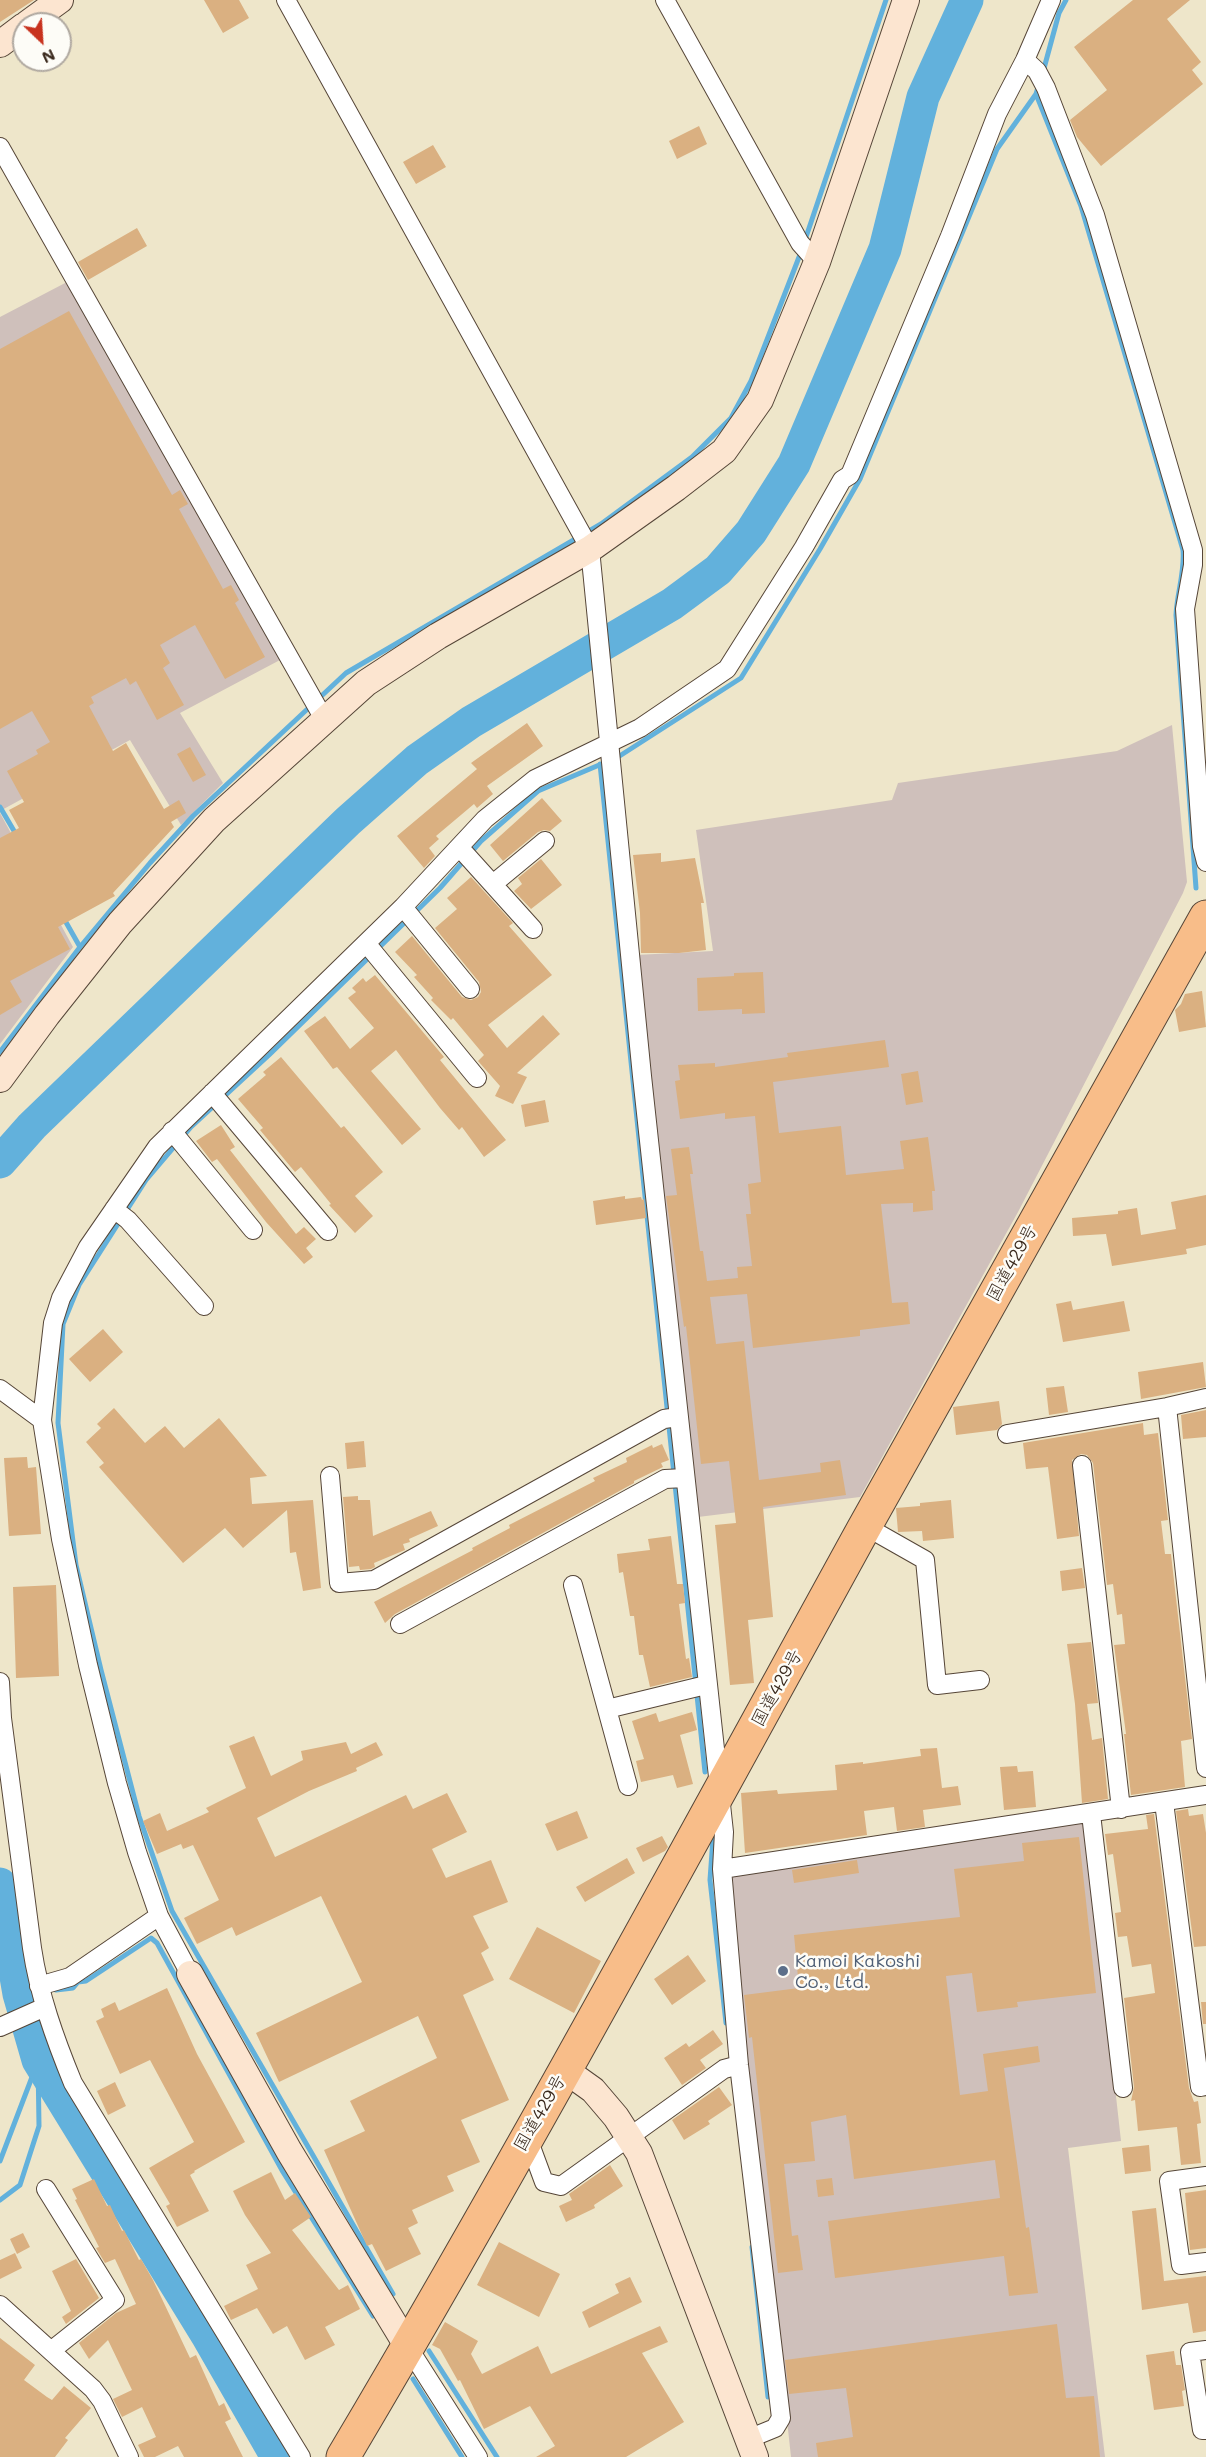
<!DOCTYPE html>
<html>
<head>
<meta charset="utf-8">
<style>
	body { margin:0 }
	#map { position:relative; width:1206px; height:2457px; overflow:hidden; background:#eee6ca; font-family:Mali,sans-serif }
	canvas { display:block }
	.north { position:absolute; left:12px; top:12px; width:60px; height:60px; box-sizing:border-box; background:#fdfcf7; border:2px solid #afa8a0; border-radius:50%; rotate:155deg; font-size:16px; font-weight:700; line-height:24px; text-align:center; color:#3b2a1e }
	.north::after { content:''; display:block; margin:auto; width:21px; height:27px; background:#c8321e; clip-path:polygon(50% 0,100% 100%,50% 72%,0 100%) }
</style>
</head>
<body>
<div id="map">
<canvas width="1206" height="2457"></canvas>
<div class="north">N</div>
</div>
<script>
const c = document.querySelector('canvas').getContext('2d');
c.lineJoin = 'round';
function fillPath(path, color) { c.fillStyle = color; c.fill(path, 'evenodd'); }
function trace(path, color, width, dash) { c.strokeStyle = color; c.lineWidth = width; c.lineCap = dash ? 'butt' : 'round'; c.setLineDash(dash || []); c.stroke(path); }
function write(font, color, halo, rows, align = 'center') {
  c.font = font + ' Mali,"Klee One",sans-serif'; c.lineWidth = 5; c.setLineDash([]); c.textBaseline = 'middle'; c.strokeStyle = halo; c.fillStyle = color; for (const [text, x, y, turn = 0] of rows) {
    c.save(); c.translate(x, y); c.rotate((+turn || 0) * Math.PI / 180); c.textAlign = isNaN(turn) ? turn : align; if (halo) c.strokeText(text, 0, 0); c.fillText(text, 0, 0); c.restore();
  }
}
fillPath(new Path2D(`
	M67,282L280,660L180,713L223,783L181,825L130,740L0,811V317Z
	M1172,725L1187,882L1183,893L1018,1212L860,1497L698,1517L636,955L713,951L696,830L892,800L898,783L1117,751Z
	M0,813L73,947L0,1044Z
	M1085,1819L1121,2141L1068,2148L1105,2457H791L728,1874Z`), '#cfc0bb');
trace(new Path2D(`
	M1043,72L1059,13L1066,0
	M1036,94L1081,206L1183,550C1185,571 1177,593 1176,615L1196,888
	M804,243L886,0
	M600,764L705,1772
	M0,807L17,836
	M63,917L80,947
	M0,1052L80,947L150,863L193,816L346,673L601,524L692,457L731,418L751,381L801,252
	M713,1838L710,1880L726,2023
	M56,1990L73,1988L78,1982L86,1981L151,1938L157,1943L283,2172L373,2316
	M19,1994L38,1992
	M0,2161L37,2064
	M0,2200L20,2185L39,2126L38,2060
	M752,2247L768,2397
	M393,2294L172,1911L139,1816L101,1670L76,1565L58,1423L63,1324L79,1285L146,1180L191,1127L269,1055L440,888L481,841L538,791L618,757L741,678L820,549L860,479L997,149L1036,94L1039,84
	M429,2351L497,2457
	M413,2379L462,2457`), '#62b1dc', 5);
trace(new Path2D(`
	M0,1162L32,1126L348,821L417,760L471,722L672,604L718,570L751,532L794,464L885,249L923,97L967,0
	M0,1884L19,1994L38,2060L207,2335L277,2457`), '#62b1dc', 33);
fillPath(new Path2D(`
	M0,0H34L0,22Z
	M204,0H239L249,18L223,33Z
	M1133,0H1190L1167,19L1201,62L1192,70L1203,84L1101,166L1077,137L1070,120L1107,90L1074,47Z
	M699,126L707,144L677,159L669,141Z
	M433,145L446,167L416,184L403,162Z
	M137,228L147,246L88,280L78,262Z
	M69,311L172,495L180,490L188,504L179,509L223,589L231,585L239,600L235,603L265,657L225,679L195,625L160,645L170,663L163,668L184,705L157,720L136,681L130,685L126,678L91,697L94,703L89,706L113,751L126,743L164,809L179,800L186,813L171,822L174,827L113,893L115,896L58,927L70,949L10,981L22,1002L0,1015V838L19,828L9,810L24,802L7,771L38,754L36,750L50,742L32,711L0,729V349Z
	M527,723L543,746L487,786L493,794L477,808L474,804L436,836L439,839L429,848L435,856L424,868L397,836L477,769L471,763Z
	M190,747L206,775L193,782L177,754Z
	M542,798L562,821L550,831L544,830L538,832L503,861L490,845Z
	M661,853V862L695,858L704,903H701L706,950L679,953H641L640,913L633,855Z
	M541,859L562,885L531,909L514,891L522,884L518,878Z
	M471,877L513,923L509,926L552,975L488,1025L507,1048L543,1015L560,1034L517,1073L527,1077L513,1104L495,1096L500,1086L478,1061L484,1055L453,1018L451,1020L431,1000L433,998L414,977L417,975L395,952L412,936L462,997L471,1000L478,997L481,992L479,982L435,928L457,909L447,898Z
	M763,972L765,1013L742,1014V1009L698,1011L697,978L734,976V973Z
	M375,975L444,1057L440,1060L506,1140L484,1157L462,1127L459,1130L440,1108L396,1050L371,1071L421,1129L402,1145L337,1067L333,1069L304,1031L325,1016L350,1049L374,1028L348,998L356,992L352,988L363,978L366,982Z
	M1202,991L1206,1027L1179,1032L1175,1010L1181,1004L1185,994Z
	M885,1040L889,1067L773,1082L779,1133L841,1126L846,1175L904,1169L900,1141L928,1137L935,1191H932L933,1210L913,1212V1203L881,1204L892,1303L908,1302L910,1324L860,1330V1336L753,1348L747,1294L710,1297L716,1344L744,1341L759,1480L821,1472L820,1463L840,1460L846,1495L763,1507L773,1617L748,1620L754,1683L730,1685L715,1525L736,1523L729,1461L701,1464L686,1326L684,1327L666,1196L677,1195L671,1149L689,1147L693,1174H690L700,1251H703L707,1281L738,1278L737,1267L752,1266L746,1214H751L748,1184L761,1182L755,1116L725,1119V1113L680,1119L675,1081L680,1080L678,1065L715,1063V1067L788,1057L787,1053Z
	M281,1057L341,1128L344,1126L383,1172L355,1196L373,1216L355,1233L329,1205L331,1204L301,1167L295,1172L260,1130L263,1128L238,1099L266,1075L263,1072Z
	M918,1071L923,1102L906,1105L901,1074Z
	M545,1100L549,1122L525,1127L521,1105Z
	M221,1125L235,1147L230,1150L296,1234L304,1227L316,1239L306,1248L313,1257L304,1264L266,1222L217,1159L212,1162L196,1141Z
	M1206,1195V1245L1186,1249L1187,1254L1112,1266L1106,1234L1073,1236L1072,1218L1118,1214V1211L1137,1208L1141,1235L1176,1229L1171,1202Z
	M625,1196V1199L641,1197L642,1200L644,1199L646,1218L596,1225L593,1201Z
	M1071,1301L1073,1310L1124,1301L1130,1331L1063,1342L1056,1304Z
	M103,1329L123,1352L90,1382L69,1359Z
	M1203,1362L1206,1387L1141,1399L1138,1372Z
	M1064,1386L1068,1412L1049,1415L1046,1388Z
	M999,1401L1002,1424L997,1430L956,1435L953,1407Z
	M114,1408L145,1443L165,1426L184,1448L219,1418L267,1476L250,1478L252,1504L313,1500L321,1588L303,1591L296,1552L290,1553L287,1510L243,1548L225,1528L183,1563L99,1467L104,1463L86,1442L101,1428L97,1424Z
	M1206,1410V1437L1183,1439L1181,1415Z
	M1143,1423L1144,1435L1158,1433L1168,1520L1161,1521L1165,1554H1171L1192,1739L1181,1741L1185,1787L1131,1795L1124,1734H1126L1114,1645L1125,1644L1122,1614L1117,1615L1113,1584L1107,1585L1093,1463L1087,1455L1081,1454L1072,1460L1079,1536L1057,1539L1048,1467L1026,1469L1023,1443Z
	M364,1441L366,1467L347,1469L345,1443Z
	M662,1444L669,1460L661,1463L663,1467L634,1481V1483L395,1614L385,1623L374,1602L473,1550L472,1548L510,1528L509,1525L595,1481L593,1478L627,1462L626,1458L652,1445L653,1448Z
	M27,1457L28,1468L36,1467L41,1534L9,1536L4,1458Z
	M358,1496V1500H370L373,1536L431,1511L438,1526L409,1539L410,1542L403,1544L405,1550L374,1563L375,1567L371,1569L360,1570L359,1566L349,1567L343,1497Z
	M951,1500L954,1538L923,1541L922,1531L898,1532L896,1508L920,1506V1503Z
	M671,1536L677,1584H683L685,1603L679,1604L686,1659L689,1658L692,1677L650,1687L643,1655H639L634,1616H630L623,1572L619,1573L617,1554L650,1550L648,1539Z
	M1082,1568L1085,1588L1062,1591L1060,1571Z
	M56,1585L59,1676L16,1678L13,1587Z
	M1091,1642L1098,1703L1087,1704L1092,1740L1102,1738L1108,1799L1082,1803L1075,1704L1067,1644Z
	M692,1712L697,1730L680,1735L693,1784L677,1788L673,1775L641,1782L636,1761L644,1759L632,1721L656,1713L659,1722Z
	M254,1736L271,1776L303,1760L301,1751L346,1742L351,1754L376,1742L383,1755L356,1768L357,1771L309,1791L257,1818L275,1857L406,1795L413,1809L447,1793L467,1832L432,1849L446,1878L491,1860L508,1902L473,1916L489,1948L481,1953L494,1980L463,1995L509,2100L461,2120L480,2162L447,2176L454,2191L412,2210L418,2223L408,2228L421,2254L386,2271L372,2244L367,2246L324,2150L365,2131L350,2101L437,2058L418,2016L279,2082L256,2033L362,1982L321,1896L236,1936L232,1927L197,1944L184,1918L219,1900L193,1845L183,1849L181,1844L157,1854L143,1821L160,1813L167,1831L209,1812L206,1808L246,1788L229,1746Z
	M937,1748L942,1788L958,1786L961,1805L923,1810L925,1827L897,1831L894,1807L864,1811L867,1835L745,1853L741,1793L777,1790L778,1794L837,1790L835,1765L863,1762V1764L921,1756L920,1749Z
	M1017,1766L1018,1772L1033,1771L1036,1807L1004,1810L1000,1767Z
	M1188,1809L1189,1816L1203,1814L1206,1833V1946L1194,1947L1176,1811Z
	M577,1811L588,1838L557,1851L545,1824Z
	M1154,1814L1189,2088L1194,2102L1198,2101L1201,2123L1197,2124L1201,2163L1181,2165L1177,2127L1138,2131L1135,2100L1131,2101L1134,2087L1124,1998L1155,1993L1151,1964L1132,1967L1127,1936L1118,1937L1115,1913L1121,1912L1113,1854L1108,1855L1105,1834L1148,1829L1146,1815Z
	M662,1836L668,1847L665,1851L643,1862L636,1848Z
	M1079,1837L1096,1993L1017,2002L1018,2007L977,2012L972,1973L946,1976L960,2095L988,2091L983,2054L1038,2046L1040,2062L1004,2068L1026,2228L1029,2227L1038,2293L1009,2296L1004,2256L835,2278L828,2221L1000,2198L995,2160L854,2179L846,2115L811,2122L815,2161L784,2164L792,2236L798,2235L803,2270L778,2273L752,2037L749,2038L744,1995L799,1988L794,1935L960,1917L954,1869L1024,1861L1022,1843Z
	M627,1858L635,1873L585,1902L576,1887Z
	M857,1860L859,1873L794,1883L792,1870Z
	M537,1927L601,1961L574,2013L509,1979Z
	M688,1955L706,1981L672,2005L654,1979Z
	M167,1988L197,2054L245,2142L194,2171L195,2172L190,2175L209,2211L177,2227L166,2206L170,2204L149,2168L194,2142L150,2060L120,2074L96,2021L104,2017L101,2009L115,2002L119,2011Z
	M1201,2002H1206V2024H1203Z
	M713,2030L723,2044L700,2060L706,2068L682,2085L664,2058L686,2043L689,2047Z
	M115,2082L126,2106L108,2115L97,2091Z
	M719,2087L732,2105L708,2121L710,2124L684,2140L672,2120Z
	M1149,2145L1151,2171L1125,2174L1122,2148Z
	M610,2165L623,2186L594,2205L595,2208L566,2222L559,2206L572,2200L569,2194Z
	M271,2172L285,2200L295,2193L311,2217L292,2230L339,2290L348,2285L360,2309L325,2327L335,2345L305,2360L287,2326L273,2334L257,2308L231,2320L224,2306L258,2289L246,2265L271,2253L245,2215L233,2191Z
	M832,2178L834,2195L818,2197L816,2180Z
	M94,2179L107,2206L110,2205L122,2231L124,2230L139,2260L141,2259L153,2280L190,2358L196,2355L219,2406L224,2403L231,2419L225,2422L243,2457H184L178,2446L155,2457H144L138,2445L156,2437L142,2407L122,2417L113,2399L132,2390L108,2340L89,2359L79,2343L116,2313L136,2304L115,2259L105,2263L96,2248L99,2247L75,2200L77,2199L72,2189Z
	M1206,2190V2248L1190,2250L1185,2193Z
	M1156,2208L1164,2281L1206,2276V2331L1193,2333L1188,2303L1142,2310L1132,2211Z
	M23,2233L30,2247L17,2254L10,2239Z
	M499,2242L560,2274L539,2317L477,2285Z
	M15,2253L22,2268L0,2279V2260Z
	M76,2259L99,2298L66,2324L62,2317L71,2311L52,2271Z
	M630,2277L642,2302L589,2328L582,2312L619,2293L615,2284Z
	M445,2322L478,2341L471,2354L482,2374L538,2346L551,2374L660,2326L668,2342L642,2353L684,2422L626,2457H536L555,2446L530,2406L484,2429L460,2380L458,2381L440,2349L432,2345Z
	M1057,2324L1066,2398L1094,2396L1100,2457H818L816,2443L853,2437L846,2388L789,2394L785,2360Z
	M0,2338L35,2365L24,2380L47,2397L52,2400L64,2386L91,2408L65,2438L68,2440L55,2457H0Z
	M1174,2351L1176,2365H1181L1185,2390L1182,2391L1184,2406L1154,2410L1146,2355Z`), '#dab081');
const street = new Path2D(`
	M286,0L590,549L642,1076L724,1832L722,1869L739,2065L781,2418L775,2428L748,2439
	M665,0L800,243L817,262
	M1025,60L1037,71L1046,88L1095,215L1193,550V565L1185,609L1202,846L1206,862
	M0,147L324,719
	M460,848L533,929
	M493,884L545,841
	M403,907L470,989
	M366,943L477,1078
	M212,1093L328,1231
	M172,1131L253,1230
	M114,1209L128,1220L204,1306
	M0,1389L42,1420
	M1167,1407L1206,1768
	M1007,1434L1167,1407L1206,1398
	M1082,1465L1121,1809
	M330,1476L339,1583L374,1580L664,1419L678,1417
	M865,1526L925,1560L937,1685L980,1680
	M573,1585L628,1786
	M400,1624L665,1479L685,1478
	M0,1682L2,1718L32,1948C39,1995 55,2039 73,2083L301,2457
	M607,1709L706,1685
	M1164,1802L1200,2087L1206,2086
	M1091,1814L1123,2088
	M722,1869L1206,1795
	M190,1974L159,1916L137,1852L117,1783L88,1665L61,1539L42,1420L53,1323L61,1298L88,1247L157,1147L403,907L485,819L535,779L640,728L727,669L804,547L842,480L850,475L950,236L997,114L1025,60L1051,0
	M39,1986L70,1977L159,1916
	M0,2027L45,2007
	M527,2136L544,2182L561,2186L724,2069L739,2065
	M1206,2176L1169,2181L1181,2265L1206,2262
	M46,2189L115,2300L52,2350
	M0,2305L93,2389L102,2401L129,2457
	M408,2347L478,2457
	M1206,2350L1190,2352L1202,2430H1206`);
const secondary = new Path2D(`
	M27,24L60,0
	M0,44L24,26
	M0,1079L47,1015L120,923L214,820L366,683L438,636L590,549L676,488L724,451L760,400L817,262L906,0
	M190,1974L289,2151L408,2347
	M565,2070L593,2090L616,2117L639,2153L755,2457`);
const highway = new Path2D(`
	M343,2457C524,2152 693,1839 864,1528C977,1324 1092,1121 1206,917`);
trace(street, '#564638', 20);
trace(secondary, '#564638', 28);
trace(highway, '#564638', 35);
trace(street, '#fff', 18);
trace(secondary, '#fce5d0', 26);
trace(highway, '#f8bd89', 33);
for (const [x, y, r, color] of [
	[783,1971,6,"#5c6f8a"]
]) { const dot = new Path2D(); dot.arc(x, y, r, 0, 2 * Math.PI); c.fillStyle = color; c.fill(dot); trace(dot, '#fdfcf7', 2); }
write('18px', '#3b2a1e', '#fdfcf7', [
	["国道429号",1012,1263,-61],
	["国道429号",777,1688,-61],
	["国道429号",540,2113,-60]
]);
write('18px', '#4e5e75', '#fdfcf7', [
	["Kamoi Kakoshi",795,1961],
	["Co., Ltd.",795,1982]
], 'left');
</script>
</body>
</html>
